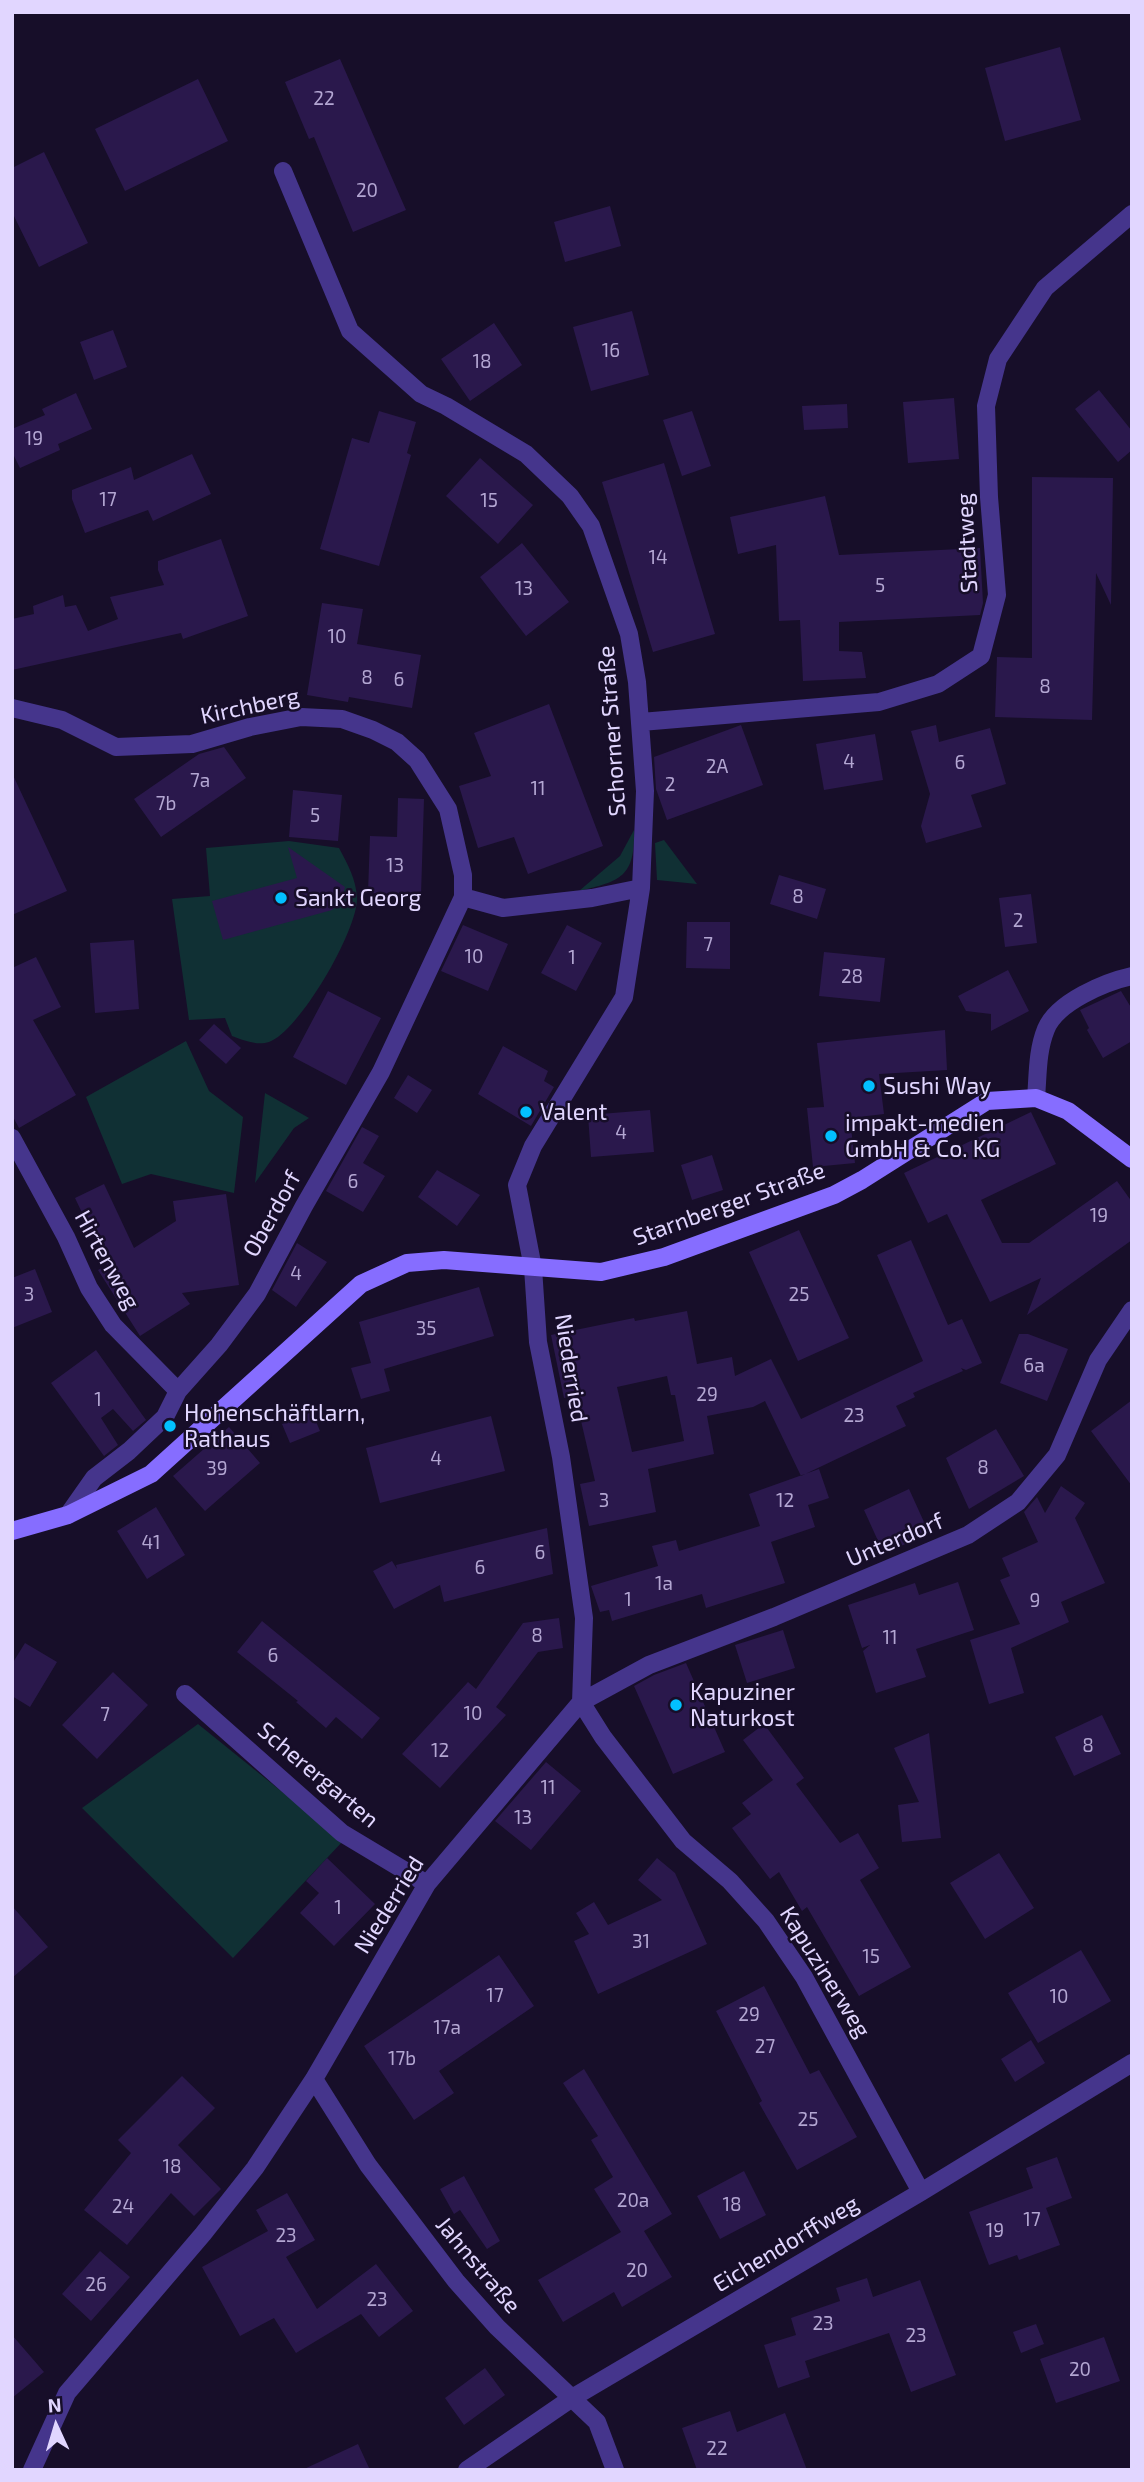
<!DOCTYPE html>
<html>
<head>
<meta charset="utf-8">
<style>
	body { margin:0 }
	#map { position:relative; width:1144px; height:2482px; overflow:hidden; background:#170e29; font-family:"Exo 2",sans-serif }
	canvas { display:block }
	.frame { position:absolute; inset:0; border:14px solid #e1d6ff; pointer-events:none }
	.north { position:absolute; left:21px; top:2391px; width:70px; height:70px; -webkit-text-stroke:5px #170e29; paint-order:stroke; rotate:356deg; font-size:19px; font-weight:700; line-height:28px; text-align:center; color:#e1d6ff }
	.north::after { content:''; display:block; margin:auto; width:24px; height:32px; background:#e1d6ff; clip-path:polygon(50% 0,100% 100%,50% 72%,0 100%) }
</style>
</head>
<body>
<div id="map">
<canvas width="1144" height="2482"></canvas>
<div class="frame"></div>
<div class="north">N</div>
</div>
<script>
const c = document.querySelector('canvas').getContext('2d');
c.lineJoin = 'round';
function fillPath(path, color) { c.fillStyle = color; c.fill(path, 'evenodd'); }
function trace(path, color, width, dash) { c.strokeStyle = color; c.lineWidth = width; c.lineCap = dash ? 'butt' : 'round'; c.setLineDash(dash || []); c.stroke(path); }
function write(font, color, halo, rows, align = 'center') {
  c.font = font + ' "Exo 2",sans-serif'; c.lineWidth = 5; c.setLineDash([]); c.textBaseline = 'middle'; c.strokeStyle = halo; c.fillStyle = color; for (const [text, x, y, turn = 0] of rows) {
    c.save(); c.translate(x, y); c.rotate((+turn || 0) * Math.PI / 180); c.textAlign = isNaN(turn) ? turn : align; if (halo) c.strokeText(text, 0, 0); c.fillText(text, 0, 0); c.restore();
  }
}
fillPath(new Path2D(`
	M634,830C635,877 621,881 579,891L620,856Z
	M664,840L697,884L657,880L655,843Z
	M289,841L339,848C348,865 356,879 357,898C358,930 299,1032 269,1042C257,1046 243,1040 232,1036L225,1018L189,1020L172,899L210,896L206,848Z
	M186,1041L209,1091L243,1117L234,1193L151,1174L122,1184L86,1097Z
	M265,1093L309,1118L294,1128L255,1183Z
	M198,1724L343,1841L233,1958L82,1808Z`), '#103034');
fillPath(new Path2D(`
	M1060,47L1081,120L1005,141L985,68Z
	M340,59L406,210L353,232L314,137L309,139L285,82Z
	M198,79L228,141L125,191L95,129Z
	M44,152L88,243L39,267L12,212V168Z
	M610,206L621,246L565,262L554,222Z
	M632,311L649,375L591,391L573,327Z
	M494,323L522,365L470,401L441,359Z
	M113,330L127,367L94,380L80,342Z
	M1099,390L1132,431V450L1118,462L1075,409Z
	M76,393L92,429L58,444L60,450L20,468L12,452V429L45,415L42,409Z
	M954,398L959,459L908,463L903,402Z
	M847,404L848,428L804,430L802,406Z
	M379,411L416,422L407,453L411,455L379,566L320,549L352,438L369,443Z
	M692,411L711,466L682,476L663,420Z
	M192,454L211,494L153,521L148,510L85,533L72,499V490L131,467L134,480Z
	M480,458L533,505L498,544L446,496Z
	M664,463L715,634L653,652L602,482Z
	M1032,477L1113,478L1111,605L1096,573L1092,720L995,717L997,657L1032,658Z
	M825,496L839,555L980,548L983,603L980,615L839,622V651L862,652L866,678L803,681L800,620L779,621L776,545L738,554L730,517Z
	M221,539L248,616L183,639L181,633L12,670V619L34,614L33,606L63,595L65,607L76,605L88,631L118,619L110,597L164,585L158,570V561Z
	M522,543L569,602L526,636L480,577Z
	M322,603L363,609L357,644L421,655L412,708L349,697L348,702L307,695Z
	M549,704L603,846L528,874L514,837L478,848L459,786L491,776L474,733Z
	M741,725L763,785L667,820L656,789L654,757Z
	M936,725L939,742L990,728L1006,784L971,795L982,827L926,843L921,826L930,794L911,731Z
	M875,734L883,780L824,790L816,744Z
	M224,747L246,778L161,837L134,799L199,754Z
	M12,773L67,891L12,915Z
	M293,790L342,795L338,841L289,837Z
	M398,798L424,799L421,895L368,893L370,836L397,837Z
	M288,847L345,887L341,902L332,910L223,940L212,901L297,878Z
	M779,875L826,889L817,919L770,904Z
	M1031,894L1037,943L1005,947L999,898Z
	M687,922H730V969L686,968Z
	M463,925L508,944L488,991L441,971Z
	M567,925L602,943L576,991L541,973Z
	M134,940L139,1009L95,1013L90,943Z
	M824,952L885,958L880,1002L819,996Z
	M36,957L61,1007L33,1020L76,1095L19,1128L12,1115V968Z
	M1008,970L1029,1011L991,1031V1014L966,1011L958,996Z
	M328,991L381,1018L346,1085L293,1057Z
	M1121,991L1132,1009V1041L1103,1058L1087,1030L1089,1028L1080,1010Z
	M214,1024L241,1048L226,1064L199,1040Z
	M945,1030L947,1070L879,1074L884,1114L850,1118L855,1163L813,1167L807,1108L824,1107L817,1043Z
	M503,1046L548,1071L544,1081L554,1087L531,1126L478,1094Z
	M408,1075L432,1090L417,1113L394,1098Z
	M650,1110L654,1152L591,1157L588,1115Z
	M1031,1112L1056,1164L981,1200L1002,1243H1029L1117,1181L1132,1202V1240L1027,1315L1041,1278L990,1302L947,1214L928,1223L904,1173Z
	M362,1127L379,1136L363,1163L385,1176L363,1212L326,1191Z
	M712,1155L723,1190L692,1200L681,1165Z
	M437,1170L480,1195L457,1226L418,1197Z
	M104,1184L134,1248L176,1221L173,1201L226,1194L239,1285L182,1293L190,1304L140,1336L98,1270L107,1265L75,1198Z
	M799,1230L849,1338L798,1361L749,1252Z
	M911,1240L948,1325L962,1319L982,1363L966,1370L961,1368L963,1371L913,1393L915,1397L896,1406L906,1426L801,1476L765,1401L753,1407L707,1416L714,1454L648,1469L656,1512L589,1526L580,1484L595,1481L575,1395L564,1398L551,1335L634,1318L635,1321L687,1311L697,1364L732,1357L735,1376L771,1359L801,1419L923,1361L877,1255ZM667,1376L671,1395H675L684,1441L632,1452L617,1387Z
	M297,1243L327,1262L296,1307L272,1290Z
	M35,1269L52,1312L12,1328V1278Z
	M479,1287L494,1336L384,1369L390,1391L361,1399L351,1368L371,1363L359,1322Z
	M1019,1334H1028L1068,1349L1047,1401L1000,1383Z
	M96,1350L146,1420L133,1431L113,1409L101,1418L118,1445L104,1456L51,1383Z
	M1132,1400V1486L1091,1431Z
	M312,1412L320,1431L290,1443L282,1424Z
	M491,1416L505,1471L380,1503L366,1448Z
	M229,1427L260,1463L205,1511L173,1476Z
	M996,1429L1024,1476L969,1509L946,1458Z
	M819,1469L829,1498L808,1505L815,1527L771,1542L785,1583L706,1608L702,1594L612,1621L609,1610L600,1612L591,1586L658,1566L652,1546L676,1540L679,1551L760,1526L749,1494Z
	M1061,1486L1085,1503L1075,1518L1105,1583L1061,1602L1069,1622L1011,1648L1024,1693L989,1704L970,1640L1020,1624L1000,1580L1010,1576L1002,1558L1038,1542L1024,1512L1037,1497L1045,1513Z
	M909,1489L929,1533L884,1554L864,1510Z
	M156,1507L185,1555L147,1579L117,1531Z
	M547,1528L553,1574L444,1602L440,1585L394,1609L373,1571L392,1561L397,1569L396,1565Z
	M958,1582L974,1630L916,1649L926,1677L876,1693L863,1651L870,1645L862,1648L848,1605L915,1583L919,1595Z
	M559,1618L563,1648L538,1652L496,1707L506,1715L440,1788L402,1754L468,1682L476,1689L523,1623Z
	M262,1621L380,1718L362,1739L336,1717L326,1728L296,1702L298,1701L237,1652Z
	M783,1630L795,1668L747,1683L735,1645Z
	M25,1643L57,1662L30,1707L12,1696V1664Z
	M686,1663L725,1752L673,1774L634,1686L654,1675Z
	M113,1672L148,1705L97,1759L62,1725Z
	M1102,1715L1121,1754L1074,1776L1055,1737Z
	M764,1724L804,1778L796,1784L840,1843L858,1833L879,1868L860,1880L911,1967L859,1996L807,1907L802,1911L779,1872L770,1879L732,1828L751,1814L742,1803L773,1780L743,1740Z
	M929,1733L941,1838L902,1842L898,1805L919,1802L894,1748Z
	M546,1762L581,1791L531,1850L495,1821Z
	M999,1853L1034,1908L985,1939L950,1883Z
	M327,1858L375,1904L334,1946L300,1913L319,1893L306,1881Z
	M657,1858L675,1873L707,1944L598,1994L574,1941L589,1934L576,1913L594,1902L608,1925L662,1900L638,1880Z
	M12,1906L48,1947L12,1978Z
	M1081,1950L1111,2001L1038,2043L1008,1993Z
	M499,1955L534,2006L439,2071L454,2093L414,2120L364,2046Z
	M764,1986L810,2074L819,2070L857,2137L797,2170L759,2103L762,2101L716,2011Z
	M1031,2040L1045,2063L1015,2082L1001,2059Z
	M584,2069L672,2214L644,2231L672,2277L622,2307L614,2292L563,2322L538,2280L621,2232L594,2189L613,2177L591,2140L598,2136L563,2083Z
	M182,2076L215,2108L178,2145L221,2189L194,2216L171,2193L127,2245L84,2210L131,2153L118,2140Z
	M1057,2157L1072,2198L1046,2208L1060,2245L1019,2260L1017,2255L989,2265L969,2212L1033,2188L1026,2168Z
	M744,2171L766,2215L720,2239L697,2196Z
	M464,2176L500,2241L487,2249L460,2210L454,2214L440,2189Z
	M287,2193L315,2240L286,2257L317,2309L376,2264L413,2311L379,2337L361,2314L296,2353L274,2318L240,2336L202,2267L268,2231L256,2210Z
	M100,2251L130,2277L91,2321L62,2294Z
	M867,2278L873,2297L920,2280L956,2375L911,2392L889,2333L805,2361L810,2377L778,2388L764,2345L796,2335L791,2318L840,2301L836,2288Z
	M1036,2324L1044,2344L1021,2353L1013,2332Z
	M12,2335L44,2372L12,2398Z
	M1104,2337L1120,2381L1056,2403L1040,2359Z
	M485,2368L505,2395L464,2425L445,2398Z
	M730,2411L737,2432L785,2413L807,2470H697L682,2428Z
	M358,2444L370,2470H302Z`), '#2a184c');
trace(new Path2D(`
	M12,708L62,720L116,747L192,744L250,727L301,717L342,719L373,730L397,742L417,760L448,809L463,875V897L381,1072L304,1206L257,1294L219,1345L178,1391L165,1417L129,1451L94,1478L68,1515
	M641,722L879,702L938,684L981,656L997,595L989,497L986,406L998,359L1045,288L1132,214
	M463,897L503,908L592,898L641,888
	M1036,1098C1038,1075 1037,1051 1046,1029C1057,1002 1105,982 1132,976
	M12,1138L66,1237L89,1288L113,1325L178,1391
	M185,1694L342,1833L427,1884
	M581,1702L649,1665L774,1617L968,1535L1018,1502L1057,1455L1098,1360L1132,1310
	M581,1702L603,1737L683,1841L730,1881L766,1921L804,1977L921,2192
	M314,2079L368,2165L456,2281L497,2327L597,2422L615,2470
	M32,2470L67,2393L203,2234L255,2168L314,2079L427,1884L581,1702L584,1618L561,1457L538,1342L533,1268L517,1185L533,1146L624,997L641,888L645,791L637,682L629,634L591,526L570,496L526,454L446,406L421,394L350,331L283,171
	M467,2470L572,2398L921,2192L1132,2063`), '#45358c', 18);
trace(new Path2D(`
	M12,1531L68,1515L151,1474L361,1284L407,1263L444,1260L601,1272L664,1257L834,1195L862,1180L987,1101L1036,1098L1068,1111L1132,1159`), '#866dff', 18);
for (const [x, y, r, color] of [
	[281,898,7,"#02c0ff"],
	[869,1086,7,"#02c0ff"],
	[526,1112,7,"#02c0ff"],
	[831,1136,7,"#02c0ff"],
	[170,1426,7,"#02c0ff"],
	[676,1705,7,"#02c0ff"]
]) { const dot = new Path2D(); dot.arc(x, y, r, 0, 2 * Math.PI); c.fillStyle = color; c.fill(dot); trace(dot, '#170e29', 2.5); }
write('19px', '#b3a6d2', null, [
	["22",324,99],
	["20",367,191],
	["16",611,351],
	["18",482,362],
	["19",34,439],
	["17",108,500],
	["15",489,501],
	["14",658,558],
	["5",880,586],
	["13",524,589],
	["10",337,637],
	["8",367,678],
	["6",399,680],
	["8",1045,687],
	["4",849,762],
	["6",960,763],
	["2A",717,767],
	["7a",200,781],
	["2",670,785],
	["11",538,789],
	["7b",166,804],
	["5",315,816],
	["13",395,866],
	["8",798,897],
	["2",1018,921],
	["7",708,945],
	["10",474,957],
	["1",572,958],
	["28",852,977],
	["4",621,1133],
	["6",353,1182],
	["19",1099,1216],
	["4",296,1274],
	["3",29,1295],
	["25",799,1295],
	["35",426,1329],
	["6a",1034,1366],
	["29",707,1395],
	["1",98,1400],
	["23",854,1416],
	["4",436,1459],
	["8",983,1468],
	["39",217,1469],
	["3",604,1501],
	["12",785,1501],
	["41",151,1543],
	["6",540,1553],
	["6",480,1568],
	["1a",664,1584],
	["1",628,1600],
	["9",1035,1601],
	["8",537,1636],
	["11",890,1638],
	["6",273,1656],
	["10",473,1714],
	["7",105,1715],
	["8",1088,1746],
	["12",440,1751],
	["11",548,1788],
	["13",523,1818],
	["1",338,1908],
	["31",641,1942],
	["15",871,1957],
	["17",495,1996],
	["10",1059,1997],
	["29",749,2015],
	["17a",447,2028],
	["27",765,2047],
	["17b",402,2059],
	["25",808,2120],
	["18",172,2167],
	["20a",633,2201],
	["18",732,2205],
	["24",123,2207],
	["17",1032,2220],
	["19",995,2231],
	["23",286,2236],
	["20",637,2271],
	["26",96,2285],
	["23",377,2300],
	["23",823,2324],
	["23",916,2336],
	["20",1080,2370],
	["22",717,2449]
]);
write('23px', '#e1d6ff', '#170e29', [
	["Stadtweg",967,543,-93],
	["Kirchberg",250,706,-12],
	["Schorner Straße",612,731,-94],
	["Starnberger Straße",729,1204,-20],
	["Oberdorf",272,1214,-61],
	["Hirtenweg",107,1260,61],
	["Niederried",571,1368,81],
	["Unterdorf",895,1540,-23],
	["Scherergarten",318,1775,40],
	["Niederried",389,1905,-58],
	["Kapuzinerweg",825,1972,58],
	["Eichendorffweg",786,2244,-31],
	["Jahnstraße",478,2265,50]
]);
write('23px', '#e1d6ff', '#170e29', [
	["Sankt Georg",295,898],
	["Sushi Way",883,1086],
	["Valent",540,1112],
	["impakt-medien",845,1123],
	["GmbH & Co. KG",845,1149],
	["Hohenschäftlarn,",184,1413],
	["Rathaus",184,1439],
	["Kapuziner",690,1692],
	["Naturkost",690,1718]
], 'left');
</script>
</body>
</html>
